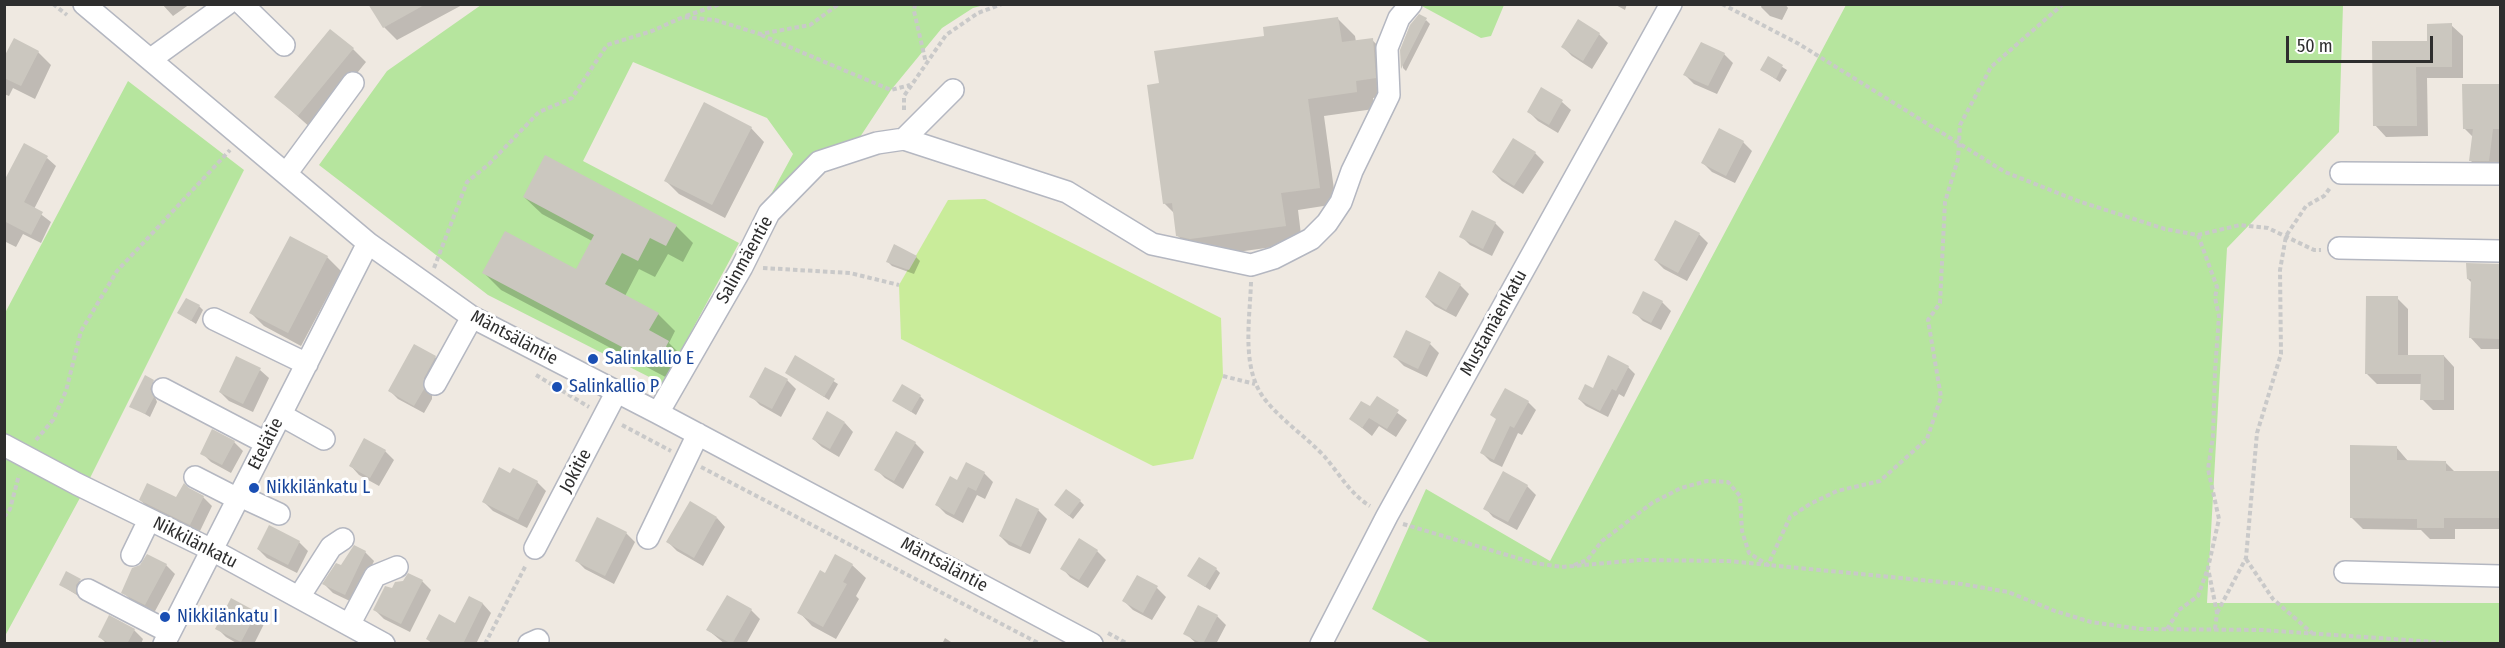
<!DOCTYPE html>
<html>
<head>
<meta charset="utf-8">
<style>
	body { margin:0 }
	#map { position:relative; width:2505px; height:648px; overflow:hidden; background:#efe9e1; font-family:"Fira Sans Condensed",sans-serif }
	canvas { display:block }
	.frame { position:absolute; inset:0; border:6px solid #2e2e2e; pointer-events:none }
	.scale { position:absolute; left:2286px; top:36px; width:147px; height:27px; box-sizing:border-box; border:3px solid #2e2e2e; border-top:0; padding-left:8px; font-size:18px; line-height:21px; white-space:nowrap; color:#2e2e2e; -webkit-text-stroke:4px #fff; paint-order:stroke }
</style>
</head>
<body>
<div id="map">
<canvas width="2505" height="648"></canvas>
<div class="frame"></div>
<div class="scale">50 m</div>
</div>
<script>
const c = document.querySelector('canvas').getContext('2d');
c.lineJoin = 'round';
function fillPath(path, color) { c.fillStyle = color; c.fill(path, 'evenodd'); }
function trace(path, color, width, dash) { c.strokeStyle = color; c.lineWidth = width; c.lineCap = dash ? 'butt' : 'round'; c.setLineDash(dash || []); c.stroke(path); }
function write(font, color, halo, rows, align = 'center') {
  c.font = font + ' "Fira Sans Condensed",sans-serif'; c.lineWidth = 6; c.setLineDash([]); c.textBaseline = 'middle'; c.strokeStyle = halo; c.fillStyle = color; for (const [text, x, y, turn = 0] of rows) {
    c.save(); c.translate(x, y); c.rotate((+turn || 0) * Math.PI / 180); c.textAlign = isNaN(turn) ? turn : align; if (halo) c.strokeText(text, 0, 0); c.fillText(text, 0, 0); c.restore();
  }
}
fillPath(new Path2D(`
	M481,5H984L973,8L942,28L891,90L860,137L816,156L779,192L769,198L793,154L767,118L633,62L583,161L739,243L663,384L488,295L319,165L387,71Z
	M1420,5H1504L1491,36L1481,38Z
	M1846,5H2343L2339,132L2227,248L2207,603H2500V643L1433,644L1372,609L1426,489L1550,561Z
	M128,81L244,170L81,496L5,636V313Z`), '#b6e59e');
fillPath(new Path2D(`
	M985,199L1221,318L1223,376L1193,459L1153,466L901,339L899,285L948,200Z`), '#c9ec9a');
fillPath(new Path2D(`
	M162,4H190L173,16Z
	M370,4H464L397,40L384,27Z
	M1614,4H1627L1625,10Z
	M1762,4H1785L1788,8L1782,20L1770,16L1761,7Z
	M2409,4H2465V6Z
	M1338,19L1355,36L1356,42L1372,40L1390,57L1392,95L1373,98L1374,109L1324,116L1336,204L1298,210L1302,243L1208,256L1195,253L1177,235L1175,214L1164,203L1161,84L1266,37Z
	M1426,20L1430,24L1406,71L1403,68L1401,50Z
	M1579,21L1599,34L1608,43L1592,69L1572,56L1563,47Z
	M2451,25L2463,36V78H2427L2428,136L2386,137L2375,125L2429,42Z
	M353,49L366,62L312,129L276,97Z
	M38,52L51,65L35,99L13,88L9,96L4,94V56Z
	M1724,54L1733,63L1717,94L1694,84L1685,75Z
	M1768,58L1787,70L1780,82L1762,70Z
	M2464,86H2500V173H2483L2470,160L2473,137L2464,128Z
	M1562,102L1571,110L1558,133L1538,121L1529,112Z
	M751,128L764,142L725,218L679,194L665,180Z
	M1743,142L1752,151L1735,183L1712,172L1703,163Z
	M1535,153L1544,162L1523,194L1502,181L1493,172Z
	M47,158L56,166L34,209L51,222L41,243L23,234L16,247L4,241V186Z
	M524,197L676,226L693,243L683,262L668,254L655,277L639,269L625,296L658,314L675,331L669,343L685,359L673,381L501,290L484,273L577,271L592,241L542,214Z
	M1473,212L1495,223L1504,232L1492,256L1470,245L1461,236Z
	M1699,234L1708,243L1687,281L1664,269L1655,260Z
	M290,238L327,257L341,271L301,346L264,326L251,313Z
	M916,257L920,261L914,274L892,266L888,262Z
	M2468,265H2500V349H2481L2470,337L2472,283L2468,279Z
	M1460,285L1469,294L1456,317L1435,306L1426,297Z
	M2397,298L2408,309V356H2444L2454,367V410H2433L2422,399V384H2377L2367,374Z
	M1662,302L1671,311L1661,330L1643,321L1634,312Z
	M199,306L203,310L196,324L179,313Z
	M1430,344L1439,353L1427,377L1404,366L1395,357Z
	M435,357L444,366L432,387V399L424,413L398,399L389,390Z
	M795,357L838,384L829,400L787,373Z
	M1628,367L1635,374L1624,397L1619,394L1608,417L1586,406L1579,399Z
	M766,369L787,380L796,389L781,417L760,405L751,396Z
	M260,370L269,378L253,412L229,401L220,392Z
	M146,377L158,385L154,394L157,402L150,417L131,406Z
	M920,396L924,400L916,415L894,401Z
	M1377,398L1407,420L1396,437L1379,426L1372,436L1351,419L1370,408Z
	M1528,402L1536,410L1522,435L1518,433L1502,467L1490,461L1482,453Z
	M845,423L853,432L839,457L822,447L813,439Z
	M234,442L243,451L231,473L211,462L202,453Z
	M915,443L924,452L903,489L885,478L876,469Z
	M2396,447L2408,461L2445,462L2455,472H2500V529H2455V539H2430L2421,530L2363,529L2351,517Z
	M385,451L394,460L379,486L359,475L351,466Z
	M967,464L984,473L993,482L985,499L977,495L963,523L946,514L937,505L958,482Z
	M1504,473L1527,486L1536,495L1517,530L1493,517L1485,508Z
	M511,475L537,482L546,491L527,528L493,511L484,502Z
	M203,497L212,506L199,533L149,508L140,500Z
	M1080,501L1084,505L1073,519L1060,509Z
	M1038,510L1047,519L1030,554L1009,545L1000,536Z
	M717,518L725,527L703,566L677,551L668,542Z
	M626,533L635,542L614,584L585,569L576,560Z
	M299,542L308,551L297,573L267,558L258,549Z
	M1097,551L1106,560L1088,588L1070,577L1062,568Z
	M365,552L374,561L354,603L333,593L324,584L342,567Z
	M166,565L175,574L154,613L132,601L123,592Z
	M852,565L866,578L856,596L859,599L836,639L812,626L799,612L825,575Z
	M1216,569L1220,573L1210,590L1193,579Z
	M67,573L84,584L80,589V597L61,585Z
	M1138,577L1157,588L1166,597L1152,620L1133,610L1124,601Z
	M422,581L431,590L410,632L384,619L375,610L393,590Z
	M470,598L483,604L491,613L476,644H432L428,639L456,625Z
	M751,610L760,619L746,644H725L708,630Z
	M256,613L265,622L254,644H238L226,637L217,628Z
	M1217,616L1226,625L1216,644H1197L1185,633Z
	M134,630L143,639L141,644H107L100,637Z
	M945,638L954,644H942Z`), '#0003');
fillPath(new Path2D(`
	M368,4H426L383,28Z
	M1419,14L1427,18L1401,69L1400,50L1410,25Z
	M1338,17L1342,42L1373,38L1376,78L1356,81L1357,92L1308,99L1320,188L1281,193L1286,226L1190,239L1176,236L1172,203L1163,204L1147,85L1159,83L1154,51L1264,36L1263,27Z
	M1578,19L1600,33L1583,61L1561,47Z
	M2452,23V67H2416L2417,126H2373L2372,41H2427V24Z
	M330,29L354,48L298,116L274,97Z
	M14,38L39,51L21,86L4,78V57Z
	M1701,42L1725,53L1708,86L1683,75Z
	M1768,56L1783,65L1776,79L1760,70Z
	M2462,84H2500V129H2493L2489,161H2469L2473,129H2463Z
	M1541,87L1563,100L1549,125L1527,112Z
	M704,102L752,127L712,205L664,181Z
	M1719,128L1744,141L1726,176L1701,163Z
	M1513,138L1536,152L1514,186L1492,172Z
	M24,143L48,156L24,202L43,212L31,235L4,221V181Z
	M545,155L677,225L666,246L650,238L638,261L622,253L605,284L659,313L649,330L669,341L656,365L482,273L505,231L576,269L594,235L523,197Z
	M1472,210L1496,222L1483,249L1459,237Z
	M1675,220L1700,233L1678,273L1654,260Z
	M290,236L328,256L288,333L249,313Z
	M894,244L917,256L909,270L886,262Z
	M2466,263L2500,264V339L2469,338L2471,279H2467Z
	M1439,271L1461,284L1446,310L1425,297Z
	M1643,291L1663,301L1651,323L1632,313Z
	M2366,296H2398V355H2444V400H2420L2421,374H2365Z
	M186,298L200,305L191,321L177,313Z
	M1406,330L1431,342L1418,369L1393,357Z
	M414,344L436,356L424,378V389L414,406L388,391Z
	M795,355L835,379L824,397L785,373Z
	M1608,355L1629,366L1616,391L1612,389L1600,411L1578,399L1585,384L1593,388Z
	M236,356L261,368L243,404L219,392Z
	M765,367L788,379L772,409L749,397Z
	M145,375L154,380L150,389L154,397L145,414L129,407Z
	M902,384L921,395L911,412L892,401Z
	M1505,388L1529,401L1514,428L1510,426L1494,460L1480,453L1496,419L1490,415Z
	M1377,396L1399,410L1387,429L1369,418L1362,428L1349,419L1361,401L1370,406Z
	M827,411L845,422L830,449L812,439Z
	M212,429L235,441L222,465L200,454Z
	M896,431L916,442L894,481L874,470Z
	M364,438L386,450L370,478L349,466Z
	M2350,445L2397,446V460L2446,461V471H2500V518H2444V528H2417V519L2350,518Z
	M966,462L985,472L976,491L968,487L954,515L935,505L950,476L957,480Z
	M499,467L510,473L513,468L538,481L518,520L482,502Z
	M1503,471L1528,485L1508,522L1483,509Z
	M147,483L176,497L184,483L189,488L204,496L190,525L139,500Z
	M1066,489L1081,500L1069,516L1054,505Z
	M1016,498L1039,509L1021,547L999,536Z
	M690,501L717,517L694,558L666,542Z
	M597,517L627,532L605,576L575,561Z
	M269,525L300,541L288,565L257,549Z
	M1079,538L1098,550L1079,580L1060,569Z
	M354,545L366,551L345,595L322,584L336,563L341,565Z
	M147,554L167,564L145,605L121,593L132,568L140,565Z
	M835,554L853,564L843,582L847,584L823,627L797,613L820,570L825,573Z
	M1199,557L1217,568L1205,587L1187,576Z
	M66,571L81,579L76,585V594L59,585Z
	M408,573L423,580L401,624L373,610L385,586L392,588L395,582L403,581Z
	M1137,575L1158,586L1143,613L1122,601Z
	M727,595L752,609L732,644L706,630Z
	M469,596L483,603L463,644H434L426,639L439,614L455,623Z
	M231,598L257,612L241,642L215,629Z
	M1198,605L1218,615L1203,644L1183,634Z
	M109,615L135,629L127,644H111L98,637Z`), '#cbc7bf');
const minor = new Path2D(`
	M84,4L368,243L472,317L658,413L1092,644
	M242,4L284,45
	M151,59L227,4
	M904,139L953,90
	M2341,173L2500,174
	M286,174L353,83
	M2339,248L2500,251
	M214,319L307,364
	M435,384L472,317
	M163,389L266,443
	M658,413L742,267L769,213L819,162L877,143L904,139L1067,192L1152,244L1251,265L1274,258L1311,239L1327,223L1341,202L1352,171L1389,95L1387,48L1399,18L1411,4
	M281,415L324,439
	M4,445L77,484L212,550L384,644
	M195,477L238,499
	M240,496L279,514
	M648,538L698,434
	M535,548L616,393
	M132,555L149,520
	M2345,572L2500,576
	M88,590L169,632
	M299,597L331,547L343,539
	M349,625L375,576L397,567
	M164,644L368,243
	M529,644L538,640
	M1321,644L1387,516L1671,4`);
trace(minor, '#b4b7c1', 24);
trace(new Path2D(`
	M53,4L67,15
	M915,4L914,11L926,63
	M1722,4L1799,44L2005,172L2078,201L2165,229L2198,235L2240,225L2268,228L2314,250H2321
	M686,16L720,4
	M761,35L891,90L910,85
	M904,110V96L946,35L978,13L1002,4
	M2198,235L2217,287L2215,298L2219,316L2215,371L2213,436L2208,469L2219,519L2208,568L2217,613L2215,629
	M434,268L467,182L489,164L539,112L572,98L607,45L652,31L683,17L715,20L760,34L810,25L839,4
	M763,268L850,273L899,285
	M1251,282C1250,320 1240,371 1267,402C1284,422 1306,437 1324,456C1339,473 1350,494 1370,506
	M536,375L589,407
	M1223,376L1255,384
	M622,425L671,451
	M36,440L53,420L66,391L81,331L117,271L230,150
	M701,467L1040,644
	M4,517L10,509L19,475
	M1403,524L1534,563L1562,567L1639,560L1728,561L1962,584L2008,592L2055,611L2091,622L2141,629L2262,630L2465,644
	M2246,559L2273,599L2312,633
	M1574,565L1587,560L1602,541L1652,503L1681,488L1707,481L1728,482L1740,496L1742,531L1749,553L1768,565L1790,517L1810,504L1837,491L1880,481L1927,439L1941,397L1928,320L1940,303L1945,202L1958,159L1960,125L1991,67L2063,4
	M2217,613L2246,558L2257,433L2281,354L2280,270L2286,236L2306,206L2324,196L2330,188
	M2167,629L2179,610L2198,596L2208,568
	M1108,633L1128,644
	M485,644L526,565`), '#c9c9c9', 4, [4.5, 3]);
trace(minor, '#fff', 21);
for (const [x, y, r, color] of [
	[593,359,6,"#1a4fb4"],
	[557,387,6,"#1a4fb4"],
	[254,488,6,"#1a4fb4"],
	[165,617,6,"#1a4fb4"]
]) { const dot = new Path2D(); dot.arc(x, y, r, 0, 2 * Math.PI); c.fillStyle = color; c.fill(dot); trace(dot, '#fff', 2); }
write('18px', '#2e2e2e', '#fff', [
	["Salinmäentie",745,260,-61],
	["Mustamäenkatu",1494,323,-61],
	["Mäntsäläntie",514,338,28],
	["Etelätie",266,444,-63],
	["Jokitie",576,471,-62],
	["Nikkilänkatu",195,543,27],
	["Mäntsäläntie",944,565,28]
]);
write('18px', '#164399', '#fff', [
	["Salinkallio E",605,359],
	["Salinkallio P",569,387],
	["Nikkilänkatu L",266,488],
	["Nikkilänkatu I",177,617]
], 'left');
</script>
</body>
</html>
